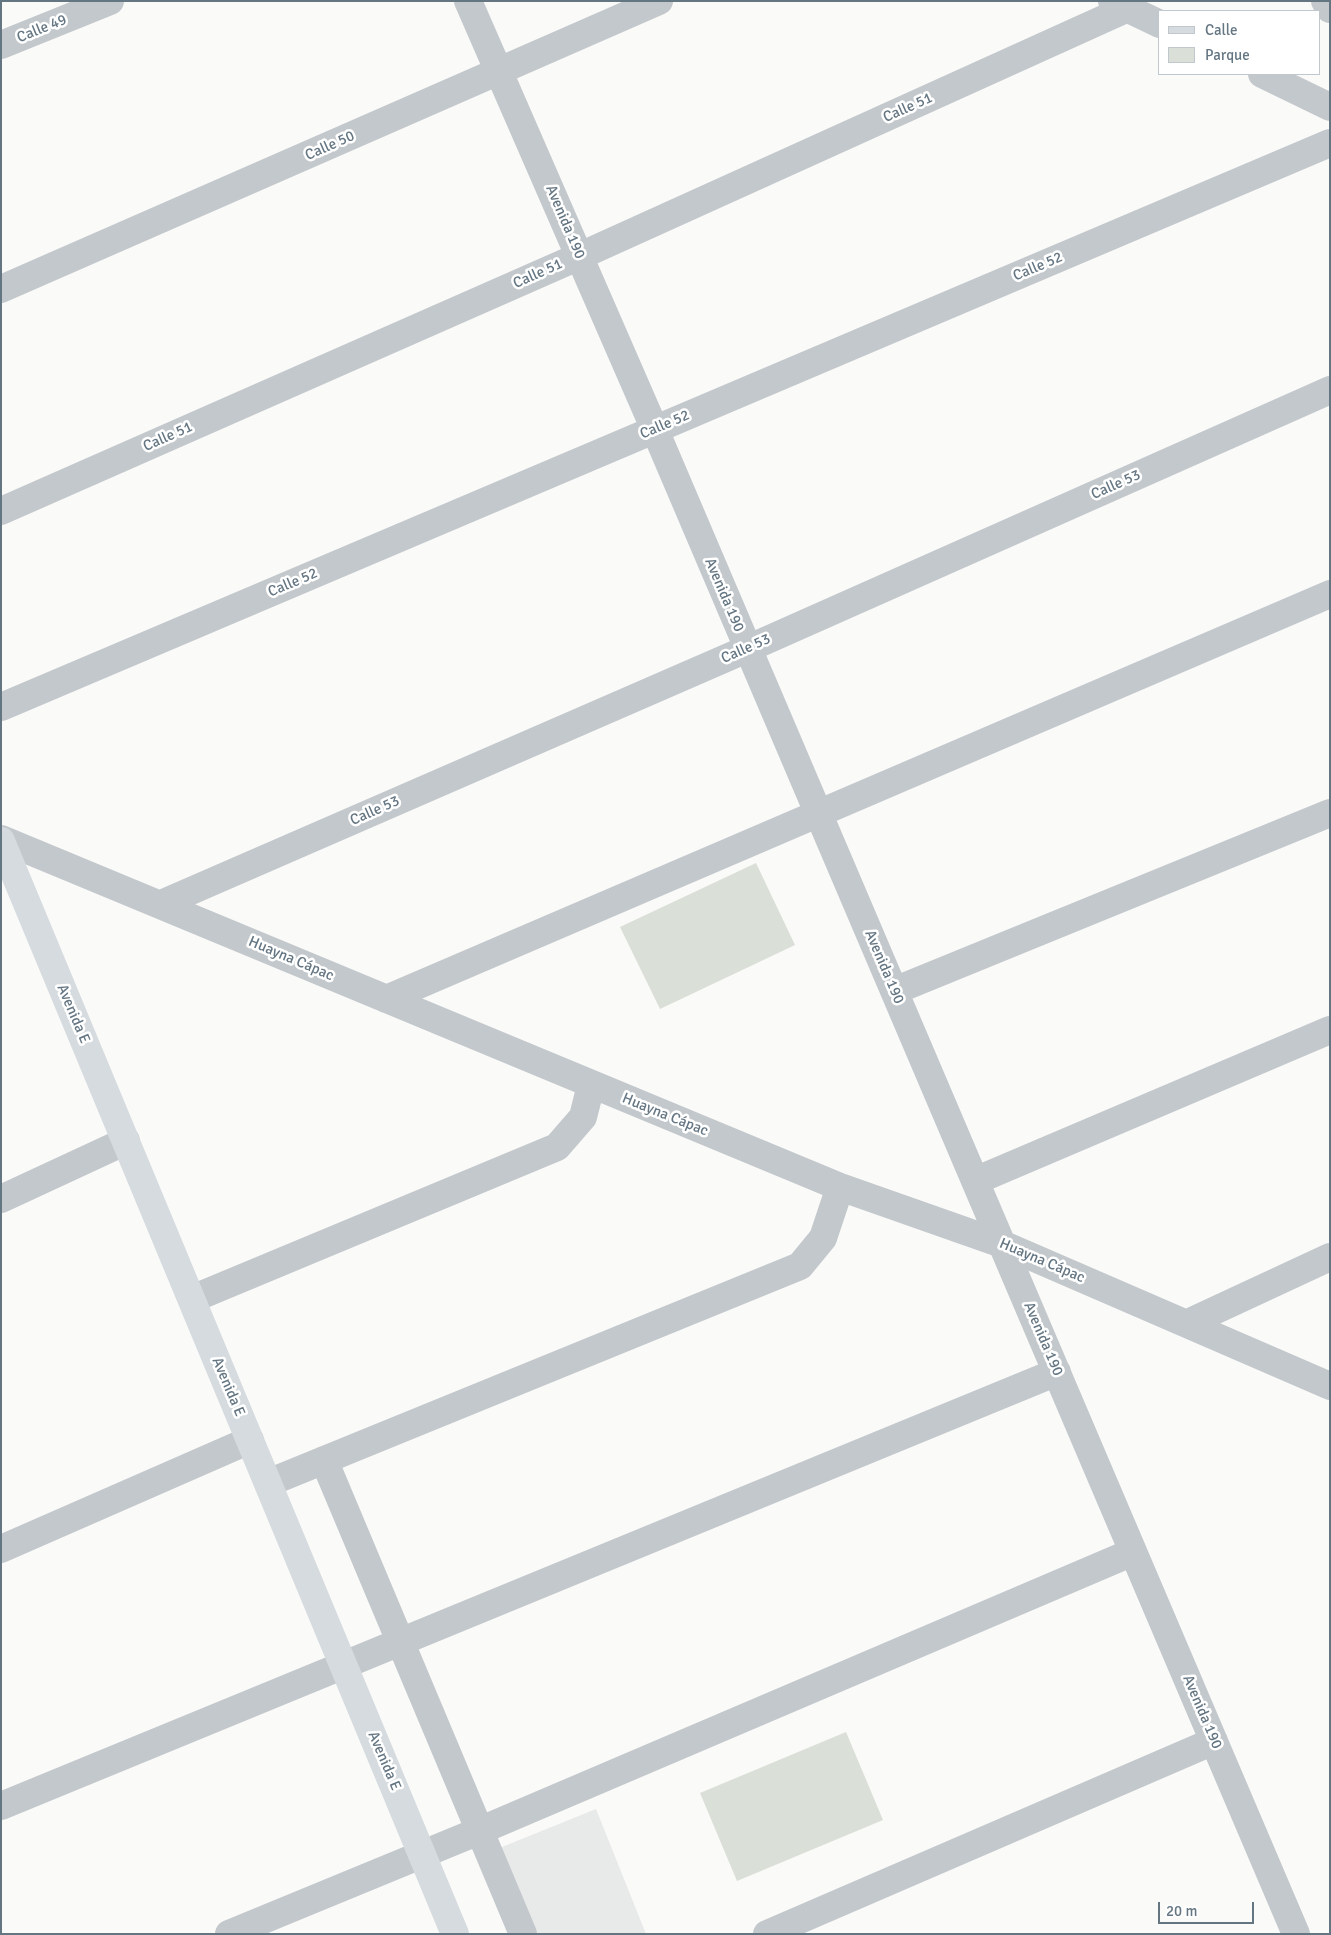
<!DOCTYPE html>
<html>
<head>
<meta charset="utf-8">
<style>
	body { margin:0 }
	#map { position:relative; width:1331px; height:1935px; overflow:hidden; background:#fafaf8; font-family:Signika,sans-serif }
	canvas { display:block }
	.frame { position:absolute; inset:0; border:2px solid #657683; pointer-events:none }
	.legend { position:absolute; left:1158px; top:10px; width:162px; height:65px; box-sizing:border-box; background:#fff; border:1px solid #c1c8cd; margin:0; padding:6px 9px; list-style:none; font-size:15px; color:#657683 }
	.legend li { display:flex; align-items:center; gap:10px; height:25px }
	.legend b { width:25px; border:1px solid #c1c8cd }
	.scale { position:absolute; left:1158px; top:1902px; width:96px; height:22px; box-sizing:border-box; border:2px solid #657683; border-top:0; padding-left:6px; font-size:15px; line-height:18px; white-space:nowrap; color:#657683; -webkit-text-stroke:4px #fff; paint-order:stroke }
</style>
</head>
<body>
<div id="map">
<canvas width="1331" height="1935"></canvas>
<div class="frame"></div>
<ul class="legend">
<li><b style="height:6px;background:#d6dbdf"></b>Calle</li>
<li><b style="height:14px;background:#dadfd7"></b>Parque</li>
</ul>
<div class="scale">20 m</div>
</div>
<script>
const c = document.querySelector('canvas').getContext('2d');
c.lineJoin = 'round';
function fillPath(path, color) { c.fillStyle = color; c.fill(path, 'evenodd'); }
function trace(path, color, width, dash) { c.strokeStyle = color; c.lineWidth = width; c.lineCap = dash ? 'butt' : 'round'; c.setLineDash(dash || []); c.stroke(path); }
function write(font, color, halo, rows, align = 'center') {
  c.font = font + ' Signika,sans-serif'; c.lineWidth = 5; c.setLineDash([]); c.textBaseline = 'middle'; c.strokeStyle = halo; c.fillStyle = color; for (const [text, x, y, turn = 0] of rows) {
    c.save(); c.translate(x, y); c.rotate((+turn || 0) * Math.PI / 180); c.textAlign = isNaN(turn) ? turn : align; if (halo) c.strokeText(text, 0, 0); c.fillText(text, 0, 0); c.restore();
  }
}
fillPath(new Path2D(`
	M596,1809L646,1934H525L492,1851Z`), '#e8e9e9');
fillPath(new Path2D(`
	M756,863L795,945L660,1009L620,927Z
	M846,1732L883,1820L737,1881L700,1793Z`), '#dadfd7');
trace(new Path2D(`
	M468,1L655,430L1296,1934
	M1112,1L1160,24
	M1325,1L1330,9
	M1,45L110,1
	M1262,74L1330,107
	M1,289L659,1
	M1,511L580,256L1128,8
	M1,707L1330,143
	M1,839L840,1187L1002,1244L1330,1386
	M161,904L747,649L1330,390
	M894,991L1330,813
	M386,999L1330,594
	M975,1181L1330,1030
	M1,1199L126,1141
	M192,1299L557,1147L583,1117L591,1085
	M1188,1323L1330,1257
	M324,1460L523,1934
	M268,1483L800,1266L823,1238L840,1187
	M1,1549L250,1440
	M1,1806L1057,1372
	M229,1934L479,1831L1133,1552
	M767,1934L1214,1741`), '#c3c8cc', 28);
trace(new Path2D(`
	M1,841L455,1934`), '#d6dbdf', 28);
write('15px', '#657683', '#fff', [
	["Calle 49",42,29,-22],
	["Calle 51",908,108,-24],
	["Calle 50",330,146,-24],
	["Avenida 190",565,222,67],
	["Calle 52",1038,267,-23],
	["Calle 51",538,274,-24],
	["Calle 52",665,425,-23],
	["Calle 51",168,437,-24],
	["Calle 53",1116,485,-24],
	["Calle 52",293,583,-23],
	["Avenida 190",724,595,67],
	["Calle 53",746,649,-24],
	["Calle 53",375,811,-24],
	["Huayna Cápac",291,959,23],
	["Avenida 190",884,967,67],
	["Avenida E",73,1014,67],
	["Huayna Cápac",665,1115,22],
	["Huayna Cápac",1042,1261,23],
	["Avenida 190",1043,1339,67],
	["Avenida E",228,1387,67],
	["Avenida 190",1202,1712,67],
	["Avenida E",384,1761,67]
]);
</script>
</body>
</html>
